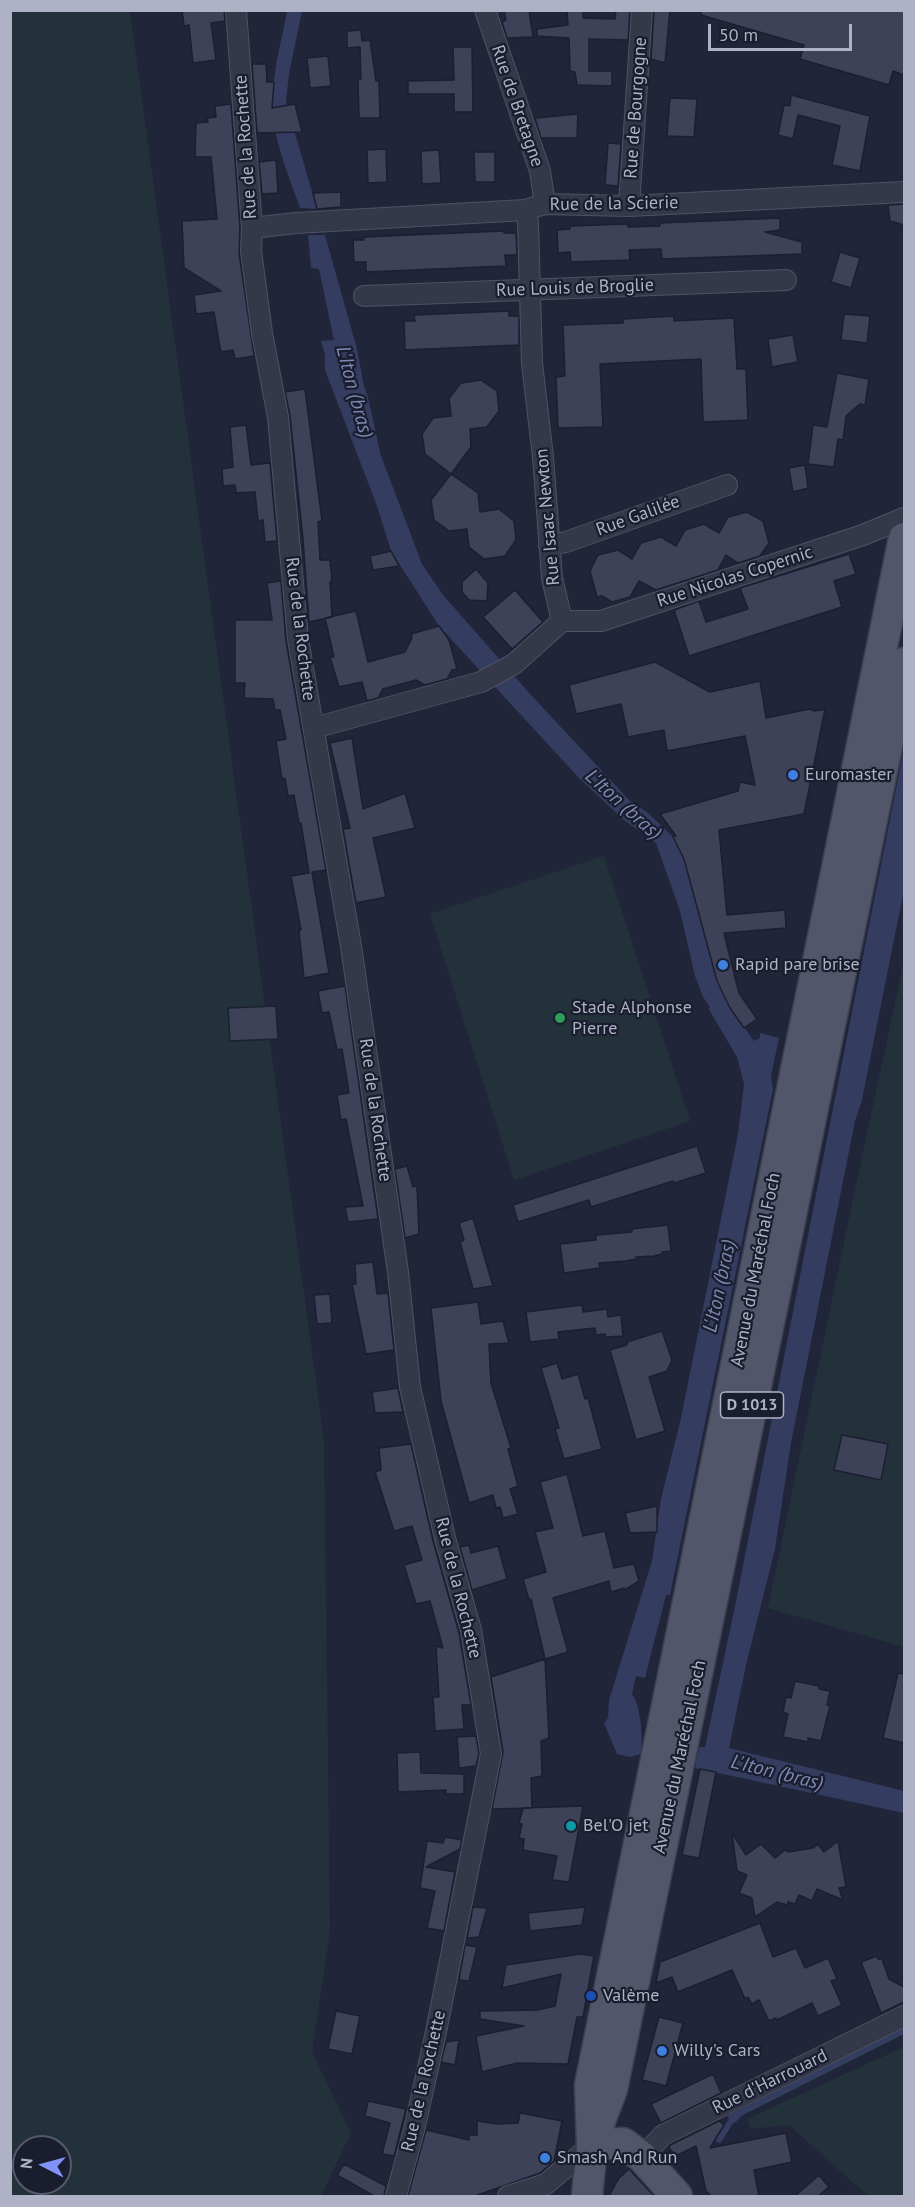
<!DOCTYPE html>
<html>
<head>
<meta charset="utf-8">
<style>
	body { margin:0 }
	#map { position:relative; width:915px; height:2207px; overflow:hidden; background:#212539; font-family:"PT Sans",sans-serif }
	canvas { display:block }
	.frame { position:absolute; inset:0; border:12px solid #afb2c6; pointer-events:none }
	.north { position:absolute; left:12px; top:2135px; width:60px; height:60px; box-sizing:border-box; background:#1a1d2e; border:2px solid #56596b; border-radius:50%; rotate:276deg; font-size:16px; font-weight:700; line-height:24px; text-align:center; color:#afb2c6 }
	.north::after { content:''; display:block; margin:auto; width:21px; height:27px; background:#8192f9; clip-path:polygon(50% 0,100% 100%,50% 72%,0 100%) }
	.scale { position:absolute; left:708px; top:24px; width:144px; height:27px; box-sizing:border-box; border:3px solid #afb2c6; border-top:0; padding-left:8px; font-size:18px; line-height:21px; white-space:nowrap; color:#afb2c6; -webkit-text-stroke:4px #1a1d2e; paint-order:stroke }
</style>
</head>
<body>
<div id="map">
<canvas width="915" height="2207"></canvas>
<div class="frame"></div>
<div class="north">N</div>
<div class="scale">50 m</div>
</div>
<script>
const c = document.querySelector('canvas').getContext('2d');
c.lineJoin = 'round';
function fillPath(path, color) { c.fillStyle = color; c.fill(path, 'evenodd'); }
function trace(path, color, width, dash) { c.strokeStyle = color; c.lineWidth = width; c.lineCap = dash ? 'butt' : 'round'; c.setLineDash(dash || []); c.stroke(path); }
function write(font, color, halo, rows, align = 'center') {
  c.font = font + ' "PT Sans",sans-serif'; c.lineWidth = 4.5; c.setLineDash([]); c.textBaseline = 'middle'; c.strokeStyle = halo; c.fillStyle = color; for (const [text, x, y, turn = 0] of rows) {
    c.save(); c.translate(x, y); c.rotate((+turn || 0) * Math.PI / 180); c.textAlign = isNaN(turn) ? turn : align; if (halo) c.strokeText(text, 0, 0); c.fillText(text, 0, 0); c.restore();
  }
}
fillPath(new Path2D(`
	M11,11H130L324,1441L330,1930L312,2052L351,2133L321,2196H11ZM24,2147H60V2183H24Z
	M604,856L690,1121L514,1180L430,914Z
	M904,961V1647L768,1608L857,1180Z
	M904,2047V2196H868L789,2125L750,2129L747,2119Z`), '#23323a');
fillPath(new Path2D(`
	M287,11H302L289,74L286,102L317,209L300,208C290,179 276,147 273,115C270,80 281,45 287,11Z
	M308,235H325L357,349L364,386L368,397L381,456L422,564L443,595L531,695L630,801L647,812L673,837L684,859L717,981L732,1010L754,1041L760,1038V1033L779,1038L771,1076L773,1089L670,1595H666L645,1678L636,1676L632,1694C641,1706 643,1738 641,1754L630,1757L617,1754L604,1723L608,1718L609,1700L652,1561L661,1499L681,1418L738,1134L744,1084L737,1057L708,1008L710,1007L703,997L695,976L680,911L656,843L624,820L579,778L439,626L391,551L377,506L325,370V355L321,341L334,340L319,269L311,268Z
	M904,748V890L862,1100L855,1121L791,1443L775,1549L746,1665L729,1748L904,1791V1813L695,1768L699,1747H705L734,1611Z
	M904,2027V2034L743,2115L733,2123L727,2116Z`), '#343c60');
trace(new Path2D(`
	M719,2140L731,2121L736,2118`), '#343c60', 6);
const building = new Path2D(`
	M182,10H224L225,21L211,23L216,60L193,63L189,25L184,26Z
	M504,10H529L533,37L507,38L502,22L506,20Z
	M567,10H583V18L615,19L616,10H630L628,40L589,39V71H612V86L577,85L575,72L570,71L569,38L537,36V29L568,25Z
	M654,10H670L665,63L651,59Z
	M701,10H904V75L893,71L889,85L800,59L804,45L701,15Z
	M361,30L362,41L370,40L376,81H379L380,118H359L358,79H361L360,47L347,48V31Z
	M453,47H472L473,112H454V94H408V81L454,80Z
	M328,56L331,86L310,88L307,58Z
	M252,64H266L267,82H274L272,108L295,104L302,132L257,133Z
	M791,95L870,116L860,171L832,165L840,126L798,115L793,139L778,135L784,105L790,106Z
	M670,98L697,99L694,137L667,136Z
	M231,104L240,228L239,253L254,356L235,359L233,350L222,352L220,348L214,312L196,314L194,295L221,291L184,268L182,221L217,219L211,157H195L196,123L208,122L207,118L216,117L215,106Z
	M578,114L577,138H541L535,118Z
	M608,143L621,144L618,186L605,185Z
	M386,149L387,182L368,183L367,150Z
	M439,150L441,183L422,184L421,151Z
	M474,152H495V182H475Z
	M276,160L278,193L262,194L259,162Z
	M341,192V207L317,209L313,193Z
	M904,204V225L890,221L888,205Z
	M780,218V230L765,232L802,242V254L662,259L661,249L629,250L630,260L571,262L570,252L558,253L557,230L570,229V226L628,224V227L660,226V223Z
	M504,231V233H516L517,255H505L506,266L366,272V262H354L353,240H364V237Z
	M840,252L860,258L851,288L831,282Z
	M509,311V316H519V345L405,350L404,321H415L414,315Z
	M844,314L870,316L867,343L841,340Z
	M674,316V321L734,318L737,369H746L748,420L703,422L701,359L600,364L603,427L558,428L556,377L565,376L563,325L623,323V319Z
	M793,335L798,362L772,367L768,339Z
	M837,373L869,379L865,405L860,404L846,416L843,440L838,439L834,467L808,464L813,425L827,427Z
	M481,380L497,391L499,411L487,427L470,429L471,447L451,474L478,493L480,512L499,509L514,521L516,540L505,556L484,559L469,547L467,529L449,531L434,520L431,500L451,474L425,454L422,434L433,418L451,416L449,398L461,383Z
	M305,389L322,521L318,522L320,560H330L332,581L330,582L332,617L309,622L303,539L290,416L285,392Z
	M246,425L251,465L270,463L277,541L265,542L263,520L258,521L255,492L236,493L235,485L223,486L222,469L233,467L230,427Z
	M805,465L808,488L793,492L789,468Z
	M747,512L763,521L769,543L760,556L738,563L726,555L718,570L656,590L639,581L630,597L612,602L602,596L597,597L590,571L598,555L618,550L632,559L641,543L661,537L676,546L685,530L704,524L719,533L728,517Z
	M391,551L399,566L373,570L370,556Z
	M849,554L856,574L834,581L842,607L689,656L674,610L699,601L706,622L748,609L740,588Z
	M476,569L488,583L487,601L469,600L462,592V582Z
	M281,581L286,641L326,870L312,872L329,973L304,978L299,931L301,930L291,876L309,873L301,823L299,824L294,795L288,796L285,778L282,779L276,741L286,739L280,710H275L273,699L244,698L245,683H235V620H272L267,583Z
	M515,590L543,622L512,649L483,617Z
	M356,611L368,662L405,652L412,638L411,634L439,626L449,640L457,669L452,670L447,679L425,685L416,680L383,689L378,698L367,701L362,682L339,687L330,657H334L325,618Z
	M655,662L710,692L760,681L766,718L809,709L815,711L825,709L804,814L719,830L727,915L785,910L786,928L724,933L739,993L757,1019L744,1028L730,1008L717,981L684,859L673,837L676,836L660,814L738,791L740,782L755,785L745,736L667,751L664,730L628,737L621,704L576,714L569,685Z
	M352,738L363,809L405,793L415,828L373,838L386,897L356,903L343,829L350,828L330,743Z
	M345,986L378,1219L348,1222L345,1207L363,1206L346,1119L341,1120L337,1095L349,1093L342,1049L337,1050L329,1012L322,1013L318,991Z
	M276,1006L278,1039L230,1041L228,1008Z
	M697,1146L706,1173L674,1183L673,1181L591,1207L589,1200L518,1222L513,1205Z
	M407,1166L413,1187L417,1186L419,1234L405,1238L395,1169Z
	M473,1218L493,1286L473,1289L460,1242L464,1240L459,1223Z
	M668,1225L671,1251L662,1252V1254L654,1256L636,1257V1259L626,1261L599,1263L600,1268L564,1273L560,1244L596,1240V1235L632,1232V1229Z
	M373,1262L377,1294L388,1293L394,1350L366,1354L352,1284H356L355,1264Z
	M330,1294L332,1323L317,1324L314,1295Z
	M478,1302L481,1324L503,1321L509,1343L489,1344L491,1383L511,1448L508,1449L518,1486L510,1489L518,1514L503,1518L500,1507L496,1508L493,1495L469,1503L441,1401L431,1308Z
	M582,1305L583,1312L607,1309L608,1317L621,1315L623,1336L606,1337L605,1334L596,1335L595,1328L558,1332L559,1339L530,1342L526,1312Z
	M662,1331L672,1360L667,1371L649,1377L665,1431L636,1440L610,1350L627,1345V1342Z
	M557,1363L562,1379L578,1374L585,1399L588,1398L602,1449L564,1459L555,1429L559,1428L541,1368Z
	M398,1388L403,1412L375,1413L372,1392Z
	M842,1435L888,1444L881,1480L834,1470Z
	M411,1444L433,1541L459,1633L471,1705H462L464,1729L435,1731L433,1697H439L436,1646L443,1648L430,1601L416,1604L404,1565L422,1560L412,1526L394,1531L375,1472L381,1470L379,1448Z
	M567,1474L583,1536L605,1531L614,1568L634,1564L639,1581L625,1590L624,1588L611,1592L609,1581L553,1598L568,1652L545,1659L531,1599L529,1600L523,1579L546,1572L535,1532L553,1528L540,1482Z
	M657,1506V1532L630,1533L625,1513Z
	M469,1545L471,1553L498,1546L507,1579L472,1590L460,1547Z
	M545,1659L549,1738L541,1741L542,1776L531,1778L532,1808L492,1809L503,1752L491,1677Z
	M898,1673L904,1674V1743L883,1738Z
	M795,1681L819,1686V1689L830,1691L827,1705L830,1706L821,1741L808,1738V1742L783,1737L788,1714L783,1712L786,1697L791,1698Z
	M476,1736L479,1754L476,1766L459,1768L457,1737Z
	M420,1752L421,1773L464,1774V1794H446V1790L398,1792L397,1753Z
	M700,1769L716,1772L699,1858L682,1855Z
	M583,1806L569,1882L552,1880L557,1856L523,1850L524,1839L519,1838L522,1824L519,1823L523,1808Z
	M732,1833L746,1855L761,1844L775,1858L785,1850L788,1852L813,1848L818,1844L824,1852L838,1841L846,1887L839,1888L843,1900L817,1889L812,1901L799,1895L795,1904L788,1902L787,1905L777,1902L755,1917L752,1898L739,1893L747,1875L737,1871Z
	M445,1837L462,1840L460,1849L426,1867L455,1872L444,1931L427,1928L435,1891L420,1888L427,1841L443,1843Z
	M473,1907L487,1908L479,1937L467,1938Z
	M585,1907L582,1925L530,1931L528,1913Z
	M760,1923L773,1957L796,1948L805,1968L828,1958L837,1979L831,1981L842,2005L818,2016L812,2003L777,2020L776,2018L769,2021L759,2000L752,2004L748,1997L745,1999L732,1970L678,1992L672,1977L656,1983L660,1962Z
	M465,1945L477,1947L469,1981L459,1980Z
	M581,1954L594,1956L583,2017H577L568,2064L517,2063L482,2072L476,2036L524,2026L480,2019V2011L537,2010L555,2006L561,1974L502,1988L506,1965Z
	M877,1956L878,1959H882L889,1979L904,1987V2002L881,2013L861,1962Z
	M336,2011L360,2016L352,2054L328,2049Z
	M659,2017L683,2023L666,2086L642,2080Z
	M459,2040L455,2065L441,2062L446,2042Z
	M713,2074L721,2093L661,2123L651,2104Z
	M368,2101L406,2109L394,2156L382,2154L390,2123L365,2116Z
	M520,2113L562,2121L554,2161L540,2173L475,2196H408L426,2130L469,2140V2135H477V2121L497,2124L518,2123Z
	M719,2121L724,2125L710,2148L786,2133L792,2162L754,2170L759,2196H711L706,2191L696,2146L676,2156L669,2148L670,2145Z
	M344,2164L386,2186L384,2196H374L337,2175Z
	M629,2169L630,2170L654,2196H609L619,2178Z
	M819,2175L829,2187L818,2196H795Z`);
fillPath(building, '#3d4259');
trace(building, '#1c1f30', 1.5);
const street = new Path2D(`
	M236,10L252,228L251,251L262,333L278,417L298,639L351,946L398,1272L410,1387L445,1538L471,1630L491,1754L436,2032L414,2130L396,2196
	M485,10L540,171L545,204
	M629,206L642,10
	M252,228L296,223L525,210L545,204L629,206L904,192
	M364,296L786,280
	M549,545L566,542L727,485
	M562,621H601L863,535L904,518
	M314,728L481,682L514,664L562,621L552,578L543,457L532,363L528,222L525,210
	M642,2157L663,2135L904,2016
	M508,2196L546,2184L592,2145`);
const primary = new Path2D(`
	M597,2129L612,2089L904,663
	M592,2145L623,2143L642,2157L677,2196
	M587,2196L592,2145L590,2085L904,538`);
trace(street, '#4f5264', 22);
trace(primary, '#3e4153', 33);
trace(street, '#343849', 20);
trace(primary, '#52566a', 30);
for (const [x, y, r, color] of [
	[793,775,6,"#3f7fe0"],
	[723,965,6,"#3f7fe0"],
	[560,1018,6,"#2e9e5b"],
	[571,1826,6,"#0f9aa8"],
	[591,1996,6,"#1a4fb4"],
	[662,2051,6,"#3f7fe0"],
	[545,2158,6,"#3f7fe0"]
]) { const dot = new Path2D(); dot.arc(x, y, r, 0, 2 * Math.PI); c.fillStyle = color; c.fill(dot); trace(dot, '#1a1d2e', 2); }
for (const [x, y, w] of [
	[752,1405,63]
]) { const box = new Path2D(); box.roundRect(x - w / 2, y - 13, w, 26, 4.5); c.fillStyle = '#1a1d2e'; c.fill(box); trace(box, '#afb2c6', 1.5); }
write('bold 16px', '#afb2c6', null, [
	["D 1013",752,1405]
]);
write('18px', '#afb2c6', '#1a1d2e', [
	["Rue de Bretagne",517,106,71],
	["Rue de Bourgogne",636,108,-86],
	["Rue de la Rochette",246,147,-94],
	["Rue de la Scierie",614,204,-1],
	["Rue Louis de Broglie",575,288,-2],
	["Rue Galilée",638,516,-20],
	["Rue Isaac Newton",548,517,-95],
	["Rue Nicolas Copernic",735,577,-18],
	["Rue de la Rochette",300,629,83],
	["Rue de la Rochette",375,1110,82],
	["Avenue du Maréchal Foch",756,1270,-79],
	["Rue de la Rochette",458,1588,76],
	["Avenue du Maréchal Foch",680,1757,-78],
	["Rue de la Rochette",424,2081,-77],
	["Rue d'Harrouard",770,2082,-26]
]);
write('18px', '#afb2c6', '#1a1d2e', [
	["Euromaster",805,775],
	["Rapid pare brise",735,965],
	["Stade Alphonse",572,1008],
	["Pierre",572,1029],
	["Bel'O jet",583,1826],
	["Valème",603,1996],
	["Willy's Cars",674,2051],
	["Smash And Run",557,2158]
], 'left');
write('italic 20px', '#7e88b2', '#1a1d2e', [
	["L'Iton (bras)",354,392,75],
	["L'Iton (bras)",623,805,42],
	["L'Iton (bras)",720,1286,-78],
	["L'Iton (bras)",777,1773,14]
]);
</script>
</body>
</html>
